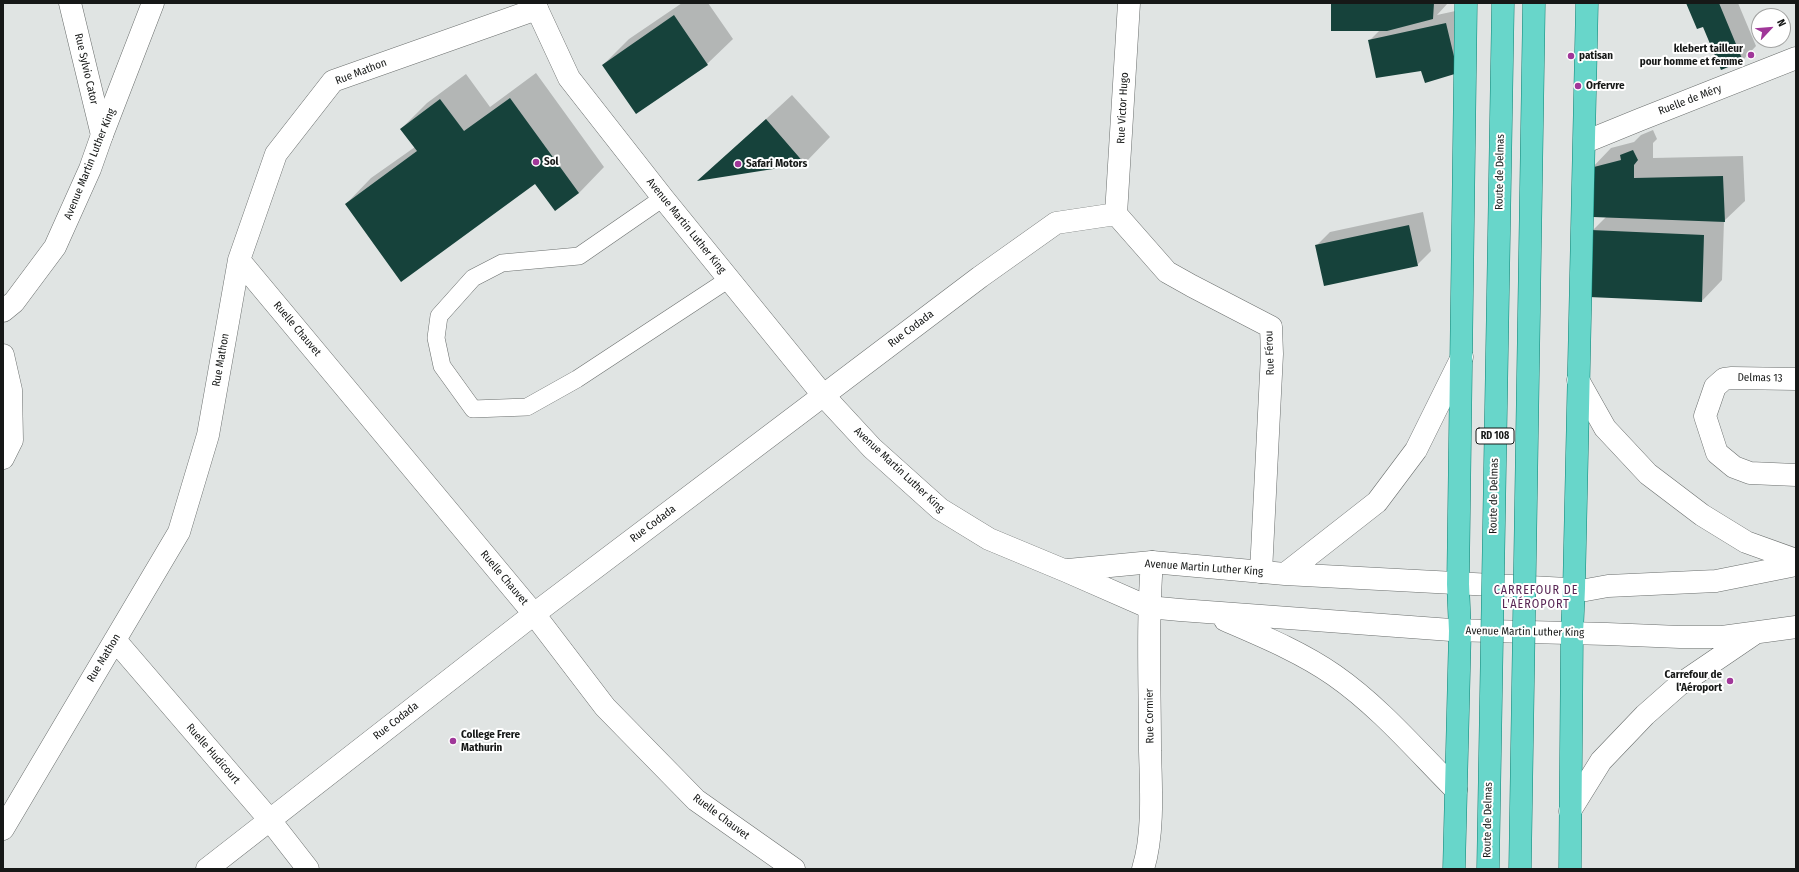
<!DOCTYPE html>
<html>
<head>
<meta charset="utf-8">
<style>
	body { margin:0 }
	#map { position:relative; width:1799px; height:872px; overflow:hidden; background:#e0e4e3; font-family:"Fira Sans Condensed",sans-serif }
	canvas { display:block }
	.frame { position:absolute; inset:0; border:4px solid #161817; pointer-events:none }
	.north { position:absolute; left:1751px; top:8px; width:40px; height:40px; box-sizing:border-box; background:#fff; border:1px solid #a2a3a2; border-radius:50%; rotate:64deg; font-size:11px; font-weight:700; line-height:16px; text-align:center; color:#161817 }
	.north::after { content:''; display:block; margin:auto; width:14px; height:18px; background:#a03799; clip-path:polygon(50% 0,100% 100%,50% 72%,0 100%) }
</style>
</head>
<body>
<div id="map">
<canvas width="1799" height="872"></canvas>
<div class="frame"></div>
<div class="north">N</div>
</div>
<script>
const c = document.querySelector('canvas').getContext('2d');
c.lineJoin = 'round';
function fillPath(path, color) { c.fillStyle = color; c.fill(path, 'evenodd'); }
function trace(path, color, width, dash) { c.strokeStyle = color; c.lineWidth = width; c.lineCap = dash ? 'butt' : 'round'; c.setLineDash(dash || []); c.stroke(path); }
function write(font, color, halo, rows, align = 'center') {
  c.font = font + ' "Fira Sans Condensed",sans-serif'; c.lineWidth = 4; c.setLineDash([]); c.textBaseline = 'middle'; c.strokeStyle = halo; c.fillStyle = color; for (const [text, x, y, turn = 0] of rows) {
    c.save(); c.translate(x, y); c.rotate((+turn || 0) * Math.PI / 180); c.textAlign = isNaN(turn) ? turn : align; if (halo) c.strokeText(text, 0, 0); c.fillText(text, 0, 0); c.restore();
  }
}
fillPath(new Path2D(`
	M682,3H708L733,39L707,64L603,65L629,39Z
	M1332,3H1448L1437,15L1460,10L1471,58L1422,70L1370,40L1380,30Z
	M1687,3H1738L1756,46L1743,60L1704,26Z
	M536,73L604,167L579,193L555,210L536,183L346,204L371,178L415,147L401,129L427,103L466,74L490,107Z
	M792,95L830,137L805,163L700,180Z
	M1653,130L1657,139L1653,143V158L1743,156L1745,201L1724,221L1722,280L1702,301L1592,231L1607,216L1591,169L1611,148L1634,142L1641,135Z
	M1423,212L1431,251L1417,265L1316,246L1330,232Z`), '#0003');
fillPath(new Path2D(`
	M1331,3H1434L1433,19L1387,31H1331Z
	M1686,3H1719L1743,61L1721,70L1703,27L1697,29Z
	M674,15L708,65L636,114L602,65Z
	M1446,23L1458,73L1425,83L1421,71L1376,78L1368,40Z
	M510,98L579,193L555,211L535,184L401,282L345,204L417,151L400,129L440,99L464,131Z
	M766,119L805,164L697,181Z
	M1633,150L1638,160L1634,165V178L1723,176L1725,222L1593,217L1590,168L1621,160L1620,155Z
	M1409,225L1418,266L1324,286L1315,245Z
	M1591,230L1704,235L1702,302L1589,297Z`), '#16423b');
const service = new Path2D(`
	M663,198L579,256L502,263L473,278L439,316L436,338L442,366L473,409L527,407L577,379L729,279`);
const minor = new Path2D(`
	M70,3L102,135
	M1585,142L1639,120L1796,58
	M1116,214L1167,272L1192,286L1271,327L1272,354L1261,572
	M1116,214L1129,3
	M239,260L534,614L605,707L696,800L794,869
	M3,355L11,390L12,440L3,458
	M1796,379L1732,378L1724,379L1715,387L1705,416L1717,453L1734,467L1750,473L1796,475
	M115,640L269,819L308,869
	M3,829L179,532L208,435L239,260L276,154L333,81L537,9
	M207,869L534,614L980,277L1056,223L1116,214
	M1143,869C1154,834 1151,787 1150,751C1150,688 1147,625 1152,562`);
const secondary = new Path2D(`
	M536,3L537,9L569,78L663,198L823,395L872,448L940,509L989,539L1066,571L1148,607L1180,610L1451,630L1607,634L1680,637H1722L1796,627
	M3,311L14,302L55,247L90,169L102,135L153,3
	M1578,380L1605,428L1648,474L1702,515L1746,542L1796,560
	M1068,570L1152,562L1285,574L1586,590L1608,586L1716,581L1796,565
	M1285,574L1377,502L1416,450L1462,357
	M1225,620C1262,636 1301,652 1334,675C1380,707 1417,751 1456,790
	M1570,811L1601,761L1645,715L1679,685L1754,634`);
const primary = new Path2D(`
	M1454,869L1460,631L1458,584L1466,3
	M1570,869L1572,634L1574,588L1587,3`);
trace(service, '#6a6e6d', 18);
trace(minor, '#6a6e6d', 23);
trace(secondary, '#6a6e6d', 23);
trace(primary, '#0a8274', 23);
trace(service, '#fff', 17);
trace(minor, '#fff', 22);
trace(secondary, '#fff', 22);
trace(primary, '#68d6ca', 22);
const primaryBridge = new Path2D(`
	M1488,869L1503,3
	M1520,869L1534,3`);
trace(primaryBridge, '#0a8274', 23, []);
trace(primaryBridge, '#68d6ca', 22);
for (const [x, y, r, color] of [
	[1751,55,4,"#a03799"],
	[1571,56,4,"#a03799"],
	[1578,86,4,"#a03799"],
	[536,162,4,"#a03799"],
	[738,164,4,"#a03799"],
	[1730,681,4,"#a03799"],
	[453,741,4,"#a03799"]
]) { const dot = new Path2D(); dot.arc(x, y, r, 0, 2 * Math.PI); c.fillStyle = color; c.fill(dot); trace(dot, '#fff', 1.5); }
for (const [x, y, w] of [
	[1495,436,38]
]) { const box = new Path2D(); box.roundRect(x - w / 2, y - 8, w, 16, 3); c.fillStyle = '#fff'; c.fill(box); trace(box, '#161817', 1); }
write('bold 10px', '#161817', null, [
	["RD 108",1495,436]
]);
write('bold 11px', '#161817', '#fff', [
	["klebert tailleur",1743,49,"right"],
	["pour homme et femme",1743,62,"right"],
	["patisan",1579,56],
	["Orfervre",1586,86],
	["Sol",544,162],
	["Safari Motors",746,164],
	["Carrefour de",1722,675,"right"],
	["l'Aéroport",1722,688,"right"],
	["College Frere",461,735],
	["Mathurin",461,748]
], 'left');
write('11px', '#161817', '#fff', [
	["Rue Sylvio Cator",86,69,77],
	["Rue Mathon",361,72,-21],
	["Ruelle de Méry",1690,100,-21],
	["Rue Victor Hugo",1123,108,-87],
	["Avenue Martin Luther King",90,164,-68],
	["Route de Delmas",1500,172,-89],
	["Avenue Martin Luther King",686,226,51],
	["Ruelle Chauvet",297,329,50],
	["Rue Codada",911,329,-37],
	["Rue Férou",1270,353,-92],
	["Rue Mathon",221,360,-80],
	["Delmas 13",1760,378,1],
	["Avenue Martin Luther King",899,470,43],
	["Route de Delmas",1494,496,-89],
	["Rue Codada",653,524,-37],
	["Avenue Martin Luther King",1204,568,4],
	["Ruelle Chauvet",504,578,50],
	["Avenue Martin Luther King",1525,632,1],
	["Rue Mathon",104,658,-59],
	["Rue Cormier",1150,716,-91],
	["Rue Codada",396,721,-38],
	["Ruelle Hudicourt",213,754,49],
	["Ruelle Chauvet",721,817,37],
	["Route de Delmas",1488,820,-89]
]);
c.letterSpacing = '1px';
write('12px', '#582554', '#fff', [
	["CARREFOUR DE",1536,591],
	["L'AÉROPORT",1536,605]
]);
c.letterSpacing = '0px';
</script>
</body>
</html>
